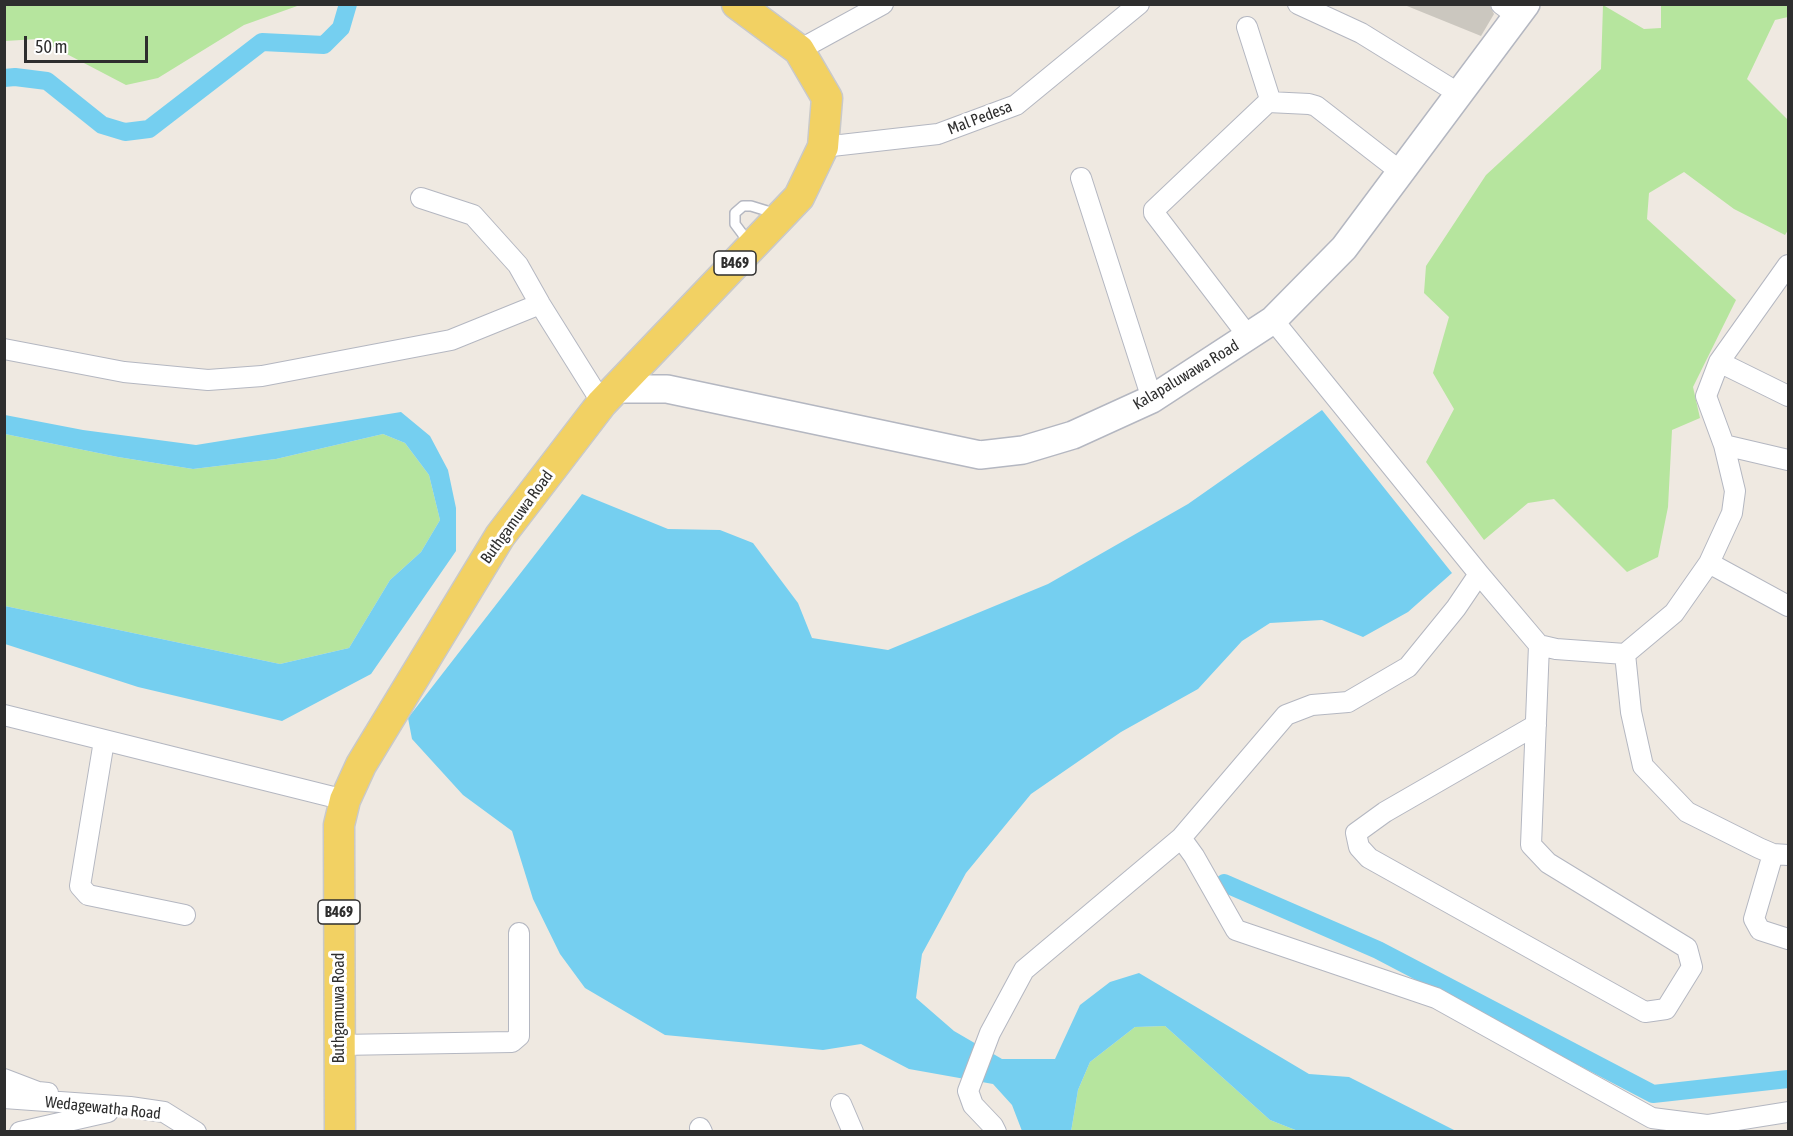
<!DOCTYPE html>
<html>
<head>
<meta charset="utf-8">
<style>
	body { margin:0 }
	#map { position:relative; width:1793px; height:1136px; overflow:hidden; background:#efe9e1; font-family:"Asap Condensed",sans-serif }
	canvas { display:block }
	.frame { position:absolute; inset:0; border:6px solid #2e2e2e; pointer-events:none }
	.scale { position:absolute; left:24px; top:36px; width:124px; height:27px; box-sizing:border-box; border:3px solid #2e2e2e; border-top:0; padding-left:8px; font-size:18px; line-height:21px; white-space:nowrap; color:#2e2e2e; -webkit-text-stroke:4px #fff; paint-order:stroke }
</style>
</head>
<body>
<div id="map">
<canvas width="1793" height="1136"></canvas>
<div class="frame"></div>
<div class="scale">50 m</div>
</div>
<script>
const c = document.querySelector('canvas').getContext('2d');
c.lineJoin = 'round';
function fillPath(path, color) { c.fillStyle = color; c.fill(path, 'evenodd'); }
function trace(path, color, width, dash) { c.strokeStyle = color; c.lineWidth = width; c.lineCap = dash ? 'butt' : 'round'; c.setLineDash(dash || []); c.stroke(path); }
function write(font, color, halo, rows, align = 'center') {
  c.font = font + ' "Asap Condensed",sans-serif'; c.lineWidth = 6; c.setLineDash([]); c.textBaseline = 'middle'; c.strokeStyle = halo; c.fillStyle = color; for (const [text, x, y, turn = 0] of rows) {
    c.save(); c.translate(x, y); c.rotate((+turn || 0) * Math.PI / 180); c.textAlign = isNaN(turn) ? turn : align; if (halo) c.strokeText(text, 0, 0); c.fillText(text, 0, 0); c.restore();
  }
}
fillPath(new Path2D(`
	M5,4H300V5L244,25L158,78L126,85L38,39L5,41Z
	M1603,5L1644,29L1661,28V5H1788V17L1775,20L1747,79L1788,120V230L1785,235L1734,209L1684,172L1649,193L1647,219L1736,300L1693,387L1700,418L1672,430L1668,507L1658,557L1627,572L1554,499L1528,503L1484,540L1426,462L1454,409L1433,373L1449,317L1424,293L1426,266L1486,175L1601,69Z
	M5,434L118,457L193,469L276,459L383,434L405,443L429,475L440,520L421,552L390,580L349,648L280,664L5,606Z
	M1165,1026L1270,1120L1298,1131L1071,1132L1078,1090L1090,1062L1135,1027Z`), '#b6e59e');
fillPath(new Path2D(`
	M1322,410L1452,573L1408,612L1363,637L1322,620L1270,623L1242,641L1198,689L1121,732L1031,794L966,873L922,954L916,998L954,1031L1002,1059H1055L1080,1005L1110,982L1139,973L1309,1074L1349,1077L1456,1131H1298L1270,1120L1165,1026L1135,1027L1090,1062L1078,1090L1071,1132L1022,1131L1012,1105L993,1084L909,1069L861,1044L823,1050L665,1035L585,988L560,954L533,899L512,831L463,795L412,739L408,718L582,494L668,529L720,530L753,543L798,603L812,638L888,650L1048,584L1188,504Z
	M401,412L430,436L448,470L456,508V551L371,674L282,721L138,687L5,644V606L280,664L349,648L390,580L421,552L440,520L429,475L405,443L383,434L276,459L193,469L118,457L5,434V415L83,430L196,445Z`), '#75cff0');
trace(new Path2D(`
	M4,78L15,77L47,81L102,125L125,132L149,129L262,42L324,45L341,28L348,4
	M1224,883L1378,950L1653,1094L1788,1079`), '#75cff0', 18);
fillPath(new Path2D(`
	M1402,4H1489L1494,14L1481,36Z`), '#cbc7bf');
const lane = new Path2D(`
	M750,244L735,224V213L743,206H751L777,214`);
const street = new Path2D(`
	M1298,4L1361,33L1458,93
	M1501,4L1517,16
	M1247,27L1269,96L1268,102
	M799,50L883,4
	M823,147L938,134L1016,105L1139,4
	M1081,178L1152,399
	M421,198L473,215L518,265L540,304L602,403
	M1273,320L1479,574L1539,645L1531,845L1548,863L1687,948L1692,967L1666,1009L1645,1012L1369,858L1359,847L1356,833L1385,812L1536,725
	M1248,336L1154,213V210L1268,102L1309,104L1316,106L1401,172
	M4,349L124,372L208,380L262,376L451,340L540,304
	M1719,362L1788,396
	M1724,445L1788,460
	M1709,563L1788,606
	M1539,645L1556,649L1625,654L1674,613L1709,563L1732,513L1735,491L1724,445L1706,396L1719,362L1788,265
	M1625,654L1631,712L1643,766L1687,812L1759,848L1773,854L1788,855
	M4,715L345,800
	M104,741L80,886L88,895L185,915
	M1181,838L1194,856L1236,930L1436,998L1652,1118L1707,1125L1788,1112
	M1773,854L1754,919L1760,930L1788,939
	M340,1045L512,1042L519,1036V933
	M4,1079L38,1092L48,1093
	M4,1098L130,1107L164,1112L196,1132
	M841,1104L853,1132
	M700,1128L702,1132
	M20,1132L108,1112
	M996,1132L993,1126L973,1105L968,1091L990,1033L1024,970L1181,838L1286,715L1312,705L1348,702L1408,667L1456,608L1479,574`);
const secondary = new Path2D(`
	M616,389H667L980,455L1023,450L1073,435L1152,399L1273,320L1344,248L1526,4`);
const primary = new Path2D(`
	M340,1132L339,825L345,800L361,765L500,536L602,403L799,197L823,147L827,98L799,50L737,4`);
trace(lane, '#b4b7c1', 12);
trace(street, '#b4b7c1', 22);
trace(secondary, '#b4b7c1', 30);
trace(primary, '#c9c9c9', 33);
trace(lane, '#fff', 9);
trace(street, '#fff', 20);
trace(secondary, '#fff', 27);
trace(primary, '#f2d163', 30);
for (const [x, y, w] of [
	[735,263,42],
	[339,912,42]
]) { const box = new Path2D(); box.roundRect(x - w / 2, y - 12, w, 24, 4.5); c.fillStyle = '#fff'; c.fill(box); trace(box, '#2e2e2e', 1.5); }
write('bold 15px', '#2e2e2e', null, [
	["B469",735,263],
	["B469",339,912]
]);
write('16px', '#2e2e2e', '#fff', [
	["Mal Pedesa",980,118,-21],
	["Kalapaluwawa Road",1186,375,-31],
	["Buthgamuwa Road",517,517,-54],
	["Buthgamuwa Road",339,1008,-90],
	["Wedagewatha Road",103,1108,6]
]);
</script>
</body>
</html>
